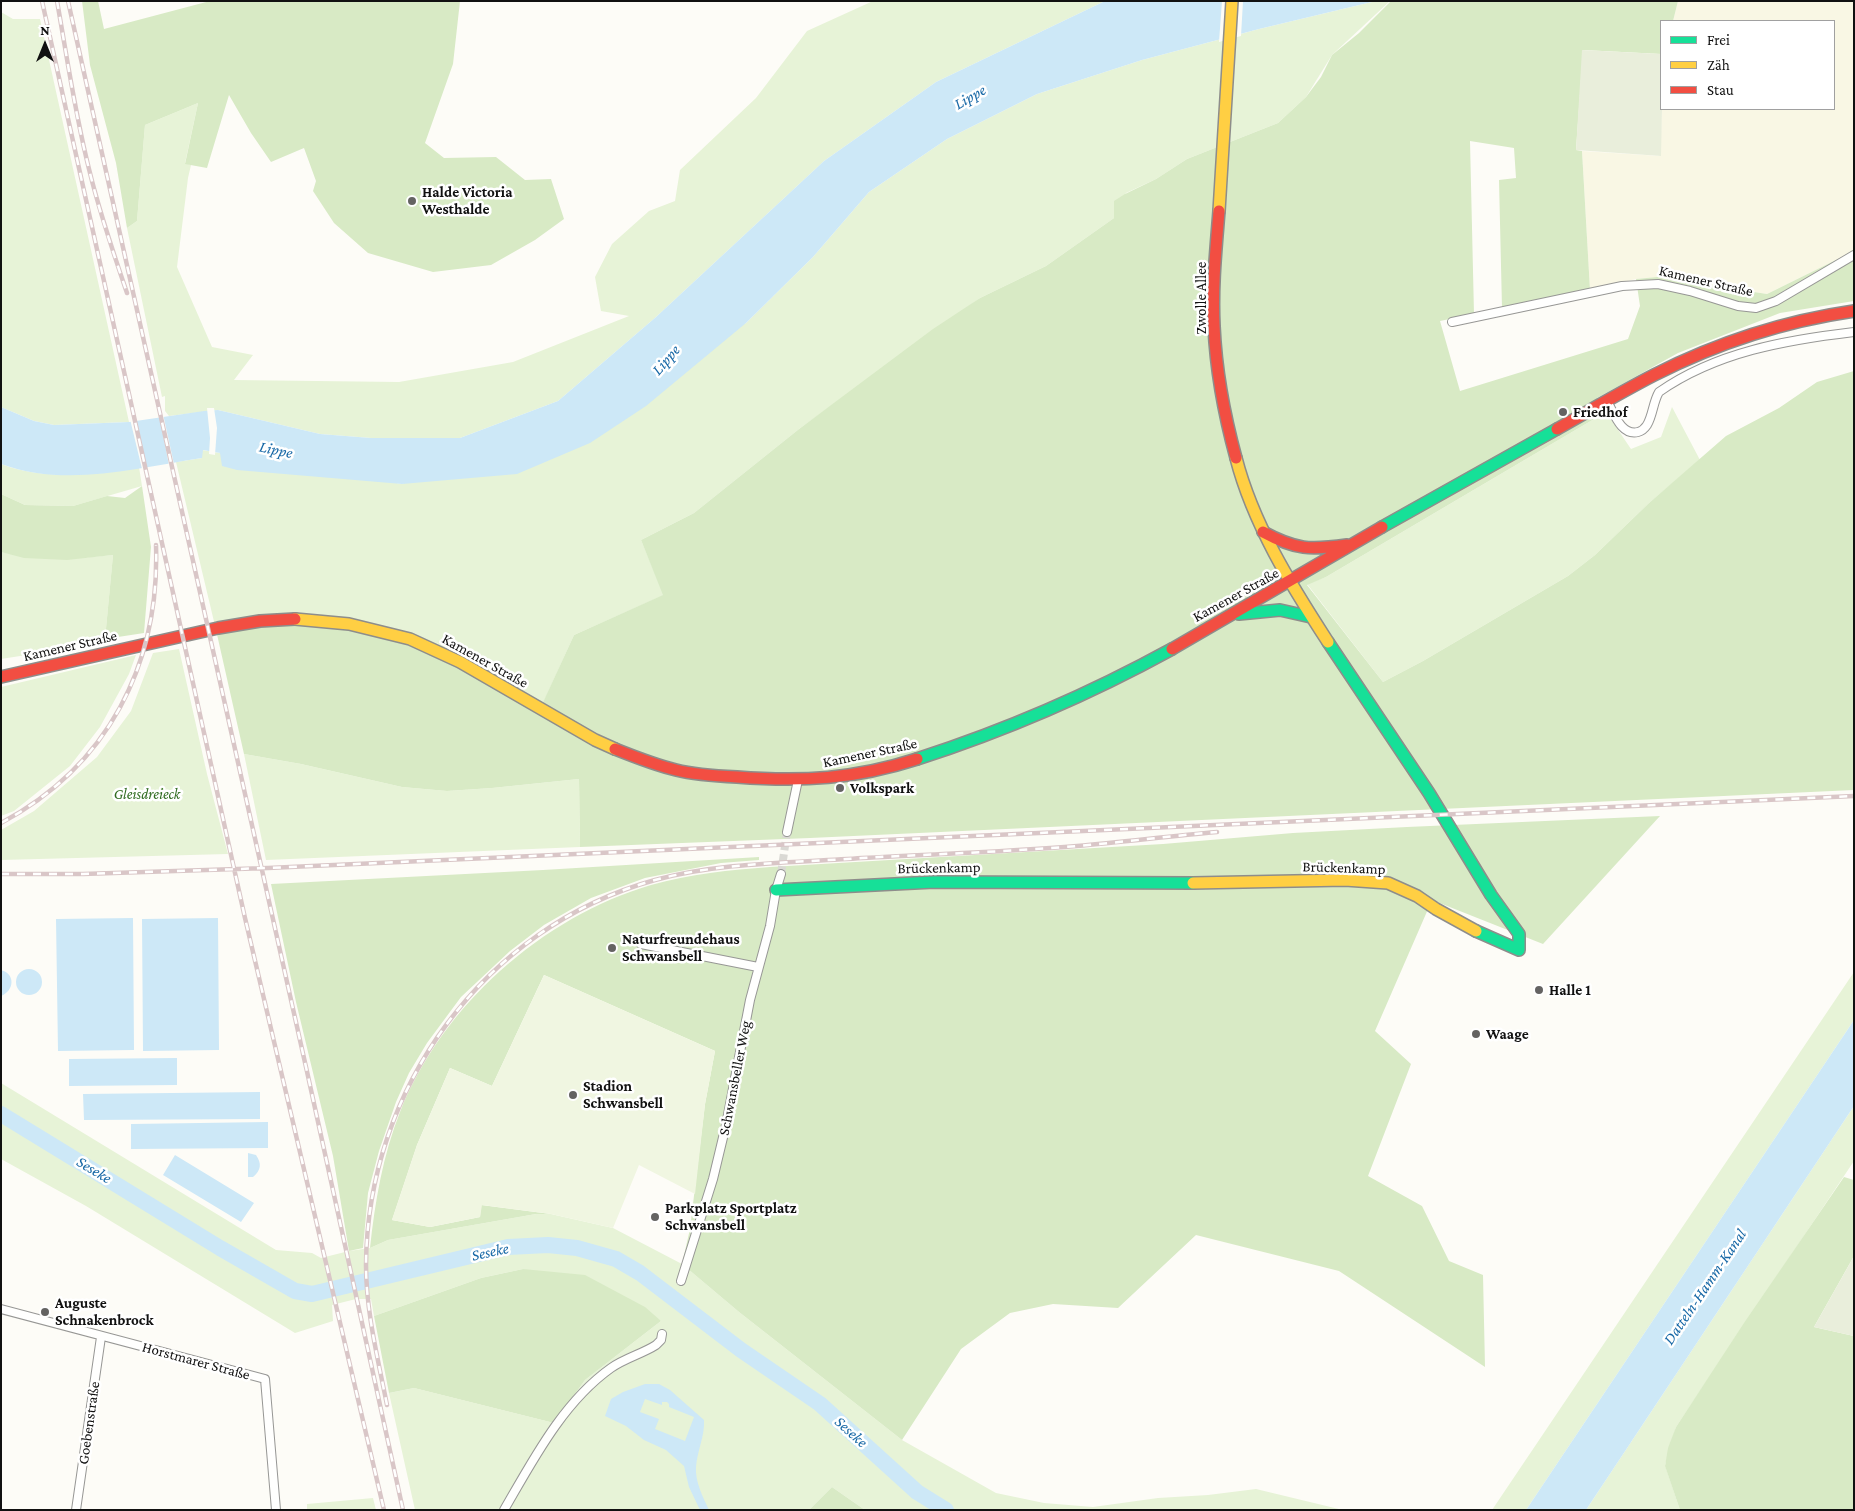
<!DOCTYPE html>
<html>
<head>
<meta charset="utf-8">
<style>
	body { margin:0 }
	#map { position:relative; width:1855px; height:1511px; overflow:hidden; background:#fdfcf7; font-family:"Crimson Pro",serif }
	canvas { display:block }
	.frame { position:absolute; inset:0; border:2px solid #111; pointer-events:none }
	.legend { position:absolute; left:1660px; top:20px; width:175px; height:90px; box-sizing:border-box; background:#fff; border:1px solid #a0a0a0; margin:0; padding:6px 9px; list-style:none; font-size:15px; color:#111 }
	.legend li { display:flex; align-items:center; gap:10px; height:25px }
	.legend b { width:25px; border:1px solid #a0a0a0 }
	.north { position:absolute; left:20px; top:20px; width:50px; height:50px; -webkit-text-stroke:4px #fff; paint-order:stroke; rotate:0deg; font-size:14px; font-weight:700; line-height:20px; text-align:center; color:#111 }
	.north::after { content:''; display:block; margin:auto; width:18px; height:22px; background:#111; clip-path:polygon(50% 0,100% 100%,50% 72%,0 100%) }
</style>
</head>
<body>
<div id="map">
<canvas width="1855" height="1511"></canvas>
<div class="frame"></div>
<ul class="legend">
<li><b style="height:6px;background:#16e098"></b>Frei</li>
<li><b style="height:6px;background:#ffcf43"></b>Zäh</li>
<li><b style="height:6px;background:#f24e42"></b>Stau</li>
</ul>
<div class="north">N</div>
</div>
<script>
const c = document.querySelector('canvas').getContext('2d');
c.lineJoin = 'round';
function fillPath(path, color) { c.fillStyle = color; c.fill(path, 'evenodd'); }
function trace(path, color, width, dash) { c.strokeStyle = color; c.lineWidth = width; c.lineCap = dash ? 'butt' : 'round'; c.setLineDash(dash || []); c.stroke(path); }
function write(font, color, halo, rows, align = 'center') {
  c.font = font + ' "Crimson Pro",serif'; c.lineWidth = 5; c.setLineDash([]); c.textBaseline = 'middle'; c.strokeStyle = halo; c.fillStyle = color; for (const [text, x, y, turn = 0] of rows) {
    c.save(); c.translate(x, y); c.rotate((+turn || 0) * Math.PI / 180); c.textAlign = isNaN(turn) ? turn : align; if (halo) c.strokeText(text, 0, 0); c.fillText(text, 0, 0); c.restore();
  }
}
fillPath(new Path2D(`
	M1678,1H1854V249L1844,256L1767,294L1657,277L1636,279L1590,290L1582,151L1660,156L1662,109H1834V21H1673Z`), '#f9f7e4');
fillPath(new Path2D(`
	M873,1H1105L936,82L824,161L656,317L558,401L460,438H371L320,434L218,410L169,416L165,411V396L162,397L127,228L137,221L145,125L198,103L185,163L191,165L188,178L177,267L212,347L253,355L234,380L399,382L513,362L629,316L601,311L595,277L612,244L649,211L675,201L680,170L756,98L807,31Z
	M1376,1H1390L1332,55L1306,97L1278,123L1187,159L1156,179L1126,193L1114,218L1046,266L980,298L799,429L694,513L641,540L664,595L574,635L539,712L216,630L176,462L202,458V450L402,484L746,323L813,257L869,192L947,139L1037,94L1142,60L1259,29Z
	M1,12L13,19H40L129,422L54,425L34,421L1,407Z
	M1672,407L1700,460L1649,503L1595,555L1568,576L1423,661L1383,682L1307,584L1326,577L1606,412L1631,449L1661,437Z
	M1,464C46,481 93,474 139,467L142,486L73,506L25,505L1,494Z
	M1,552C40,561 74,559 113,555L105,639L52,651L1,659Z
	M179,649L207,774L228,854L1,860V830L34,811L97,757L131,711L153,653Z
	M136,655L129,674L100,727L70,766L14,811L1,816V687Z
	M244,754L301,764L402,787L447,791L492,788L579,779L580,847L266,860Z
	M1854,972V1020L1526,1510H1492Z
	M1,1083L276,1250L312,1253L321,1258L349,1251L370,1248L388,1240L536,1214H551L613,1228L682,1264L739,1312L902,1440L996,1493L1044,1503L1093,1507L1158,1498L1208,1495L1256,1489L1343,1510H865L832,1487L809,1510H415L389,1393L414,1388L554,1423L585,1380L661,1321L523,1269L481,1278L374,1316L371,1299H356L332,1305L333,1321L295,1333L86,1206L1,1159Z
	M1854,1106V1161L1676,1427L1665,1465L1680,1510H1586Z
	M373,1498L376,1510H307V1504Z`), '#e7f3d7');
fillPath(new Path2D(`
	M82,1H98L104,29L210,1H460L453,64L425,143L444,158L496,157L525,180L551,179L564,219L535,240L491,265L433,272L368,253L334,223L313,191L316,181L304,148L271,162L251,133L229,95L207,168L185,164L198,103L145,125L137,221L127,228L116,163L90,65Z
	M1391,1H1678L1673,21H1661V54L1583,50L1576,150L1582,151L1590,290L1502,308L1499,180L1516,178L1514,148L1470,141L1474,314L1440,321L1460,391L1628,339L1640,306L1636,279L1657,277L1767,294L1844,256L1854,249V301L1780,313L1678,353L1597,398L1606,412L1326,577L1307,585L1383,682L1423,661L1568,576L1595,555L1649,503L1726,436L1779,408L1817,382L1854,371V790L810,838L580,847L579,779L492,788L447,791L402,787L301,764L244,754L216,630L286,624L348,629L409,644L453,663L539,711L574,635L663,595L641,540L694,513L799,429L933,329L980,298L1046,266L1114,218V201L1125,194L1156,179L1187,159L1278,123L1306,97L1321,77L1332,55L1359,33Z
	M142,486L151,547L144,633L105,639L113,555L67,560L24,558L1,552V494L25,505L73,506L107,496L125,498Z
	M1660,816L1543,944L1432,900L1375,1031L1411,1064L1368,1176L1422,1206L1449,1261L1483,1275L1485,1367L1339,1271L1196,1235L1118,1308L1053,1304L1010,1313L961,1349L902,1440L739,1312L682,1264L690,1229L705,1104L715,1051L544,975L492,1086L450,1068L417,1145L392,1220L430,1227L480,1217L481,1205L551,1214H536L388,1240L370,1248C375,1201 383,1155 400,1112C442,1006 542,917 651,885C690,874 730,870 770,867L1163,844L1293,833L1407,827Z
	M759,857V860L721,863L645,878L591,898L544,925L510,951L461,997L427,1043L409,1073L396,1102L379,1151L368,1193L363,1248L349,1251L333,1156L296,1002L271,884L543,870Z
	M1844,1177L1854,1180V1256L1814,1327L1854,1336V1510H1680L1665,1466L1668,1448L1676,1427L1744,1323Z
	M523,1269L585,1275L645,1307L661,1321L585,1380L554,1423L414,1388L389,1393L374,1316L481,1278Z
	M832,1487L865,1510H809Z`), '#d8eac5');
fillPath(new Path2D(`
	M1582,50L1661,54L1662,109L1661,156L1576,150Z
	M1854,1256V1336L1814,1327Z`), '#e9eedb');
fillPath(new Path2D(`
	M544,975L715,1051L705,1104L695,1194L639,1165L613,1228L551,1214L482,1205L480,1217L430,1227L392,1220L417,1145L450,1068L492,1086Z`), '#f0f6e1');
fillPath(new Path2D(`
	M1105,1H1376L1259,29L1142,60L1037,94L947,139L869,192L813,257L746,323L646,406L590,443L517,474L402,484L237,470L222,466L220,453L203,450L202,458C137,468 65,488 1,464V407L34,421L54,425L129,422L204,411L218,410L320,434L371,438H460L558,401L656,317L824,161L936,82Z
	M133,918L134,1050L58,1051L56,919Z
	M218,918L219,1050L143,1051L142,919Z
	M16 982a13 13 0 1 1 26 0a13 13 0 1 1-26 0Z
	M1,970C16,974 14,991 1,996Z
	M1854,1020V1106L1586,1510H1526Z
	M177,1058V1085L69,1086V1059Z
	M260,1092V1119L84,1120L83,1094Z
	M268,1122V1148L131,1149V1124Z
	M248,1153L256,1155C262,1164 261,1170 253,1177H248Z
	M175,1155L254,1203L241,1222L163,1175Z
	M645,1384H659L670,1390L704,1420C705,1436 697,1451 696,1467C695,1482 703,1497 709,1510H700L689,1487L684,1466L666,1450L644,1440L626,1426L605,1416L611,1399L623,1392ZM645,1399L662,1405V1402H667L669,1404V1407L694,1417L685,1441L655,1429L659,1419L640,1412Z`), '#cde8f7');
fillPath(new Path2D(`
	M1222,1H1243L1241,36L1219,42Z
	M207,408H214L217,428L215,455L209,454L210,438Z
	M163,414L174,464L169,465L159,415Z
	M136,418L147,469H142L130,419Z`), '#fdfcf7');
trace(new Path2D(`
	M1,1114L220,1248L295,1291L312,1294L508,1247L548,1245L577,1248L616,1259L640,1273L741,1350L820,1404L917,1492L946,1510`), '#cde8f7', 16);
trace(new Path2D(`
	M781,874L787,832`), '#dad9d4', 8, [8, 4]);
const street = new Path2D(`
	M1452,322L1622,286L1658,284L1690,291L1738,306L1756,308L1776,301L1854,255
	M1607,401C1614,413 1621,436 1638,432C1642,431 1645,428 1647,425C1653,415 1653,402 1659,392C1716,352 1786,340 1854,332
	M787,832L798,780
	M641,944L758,967
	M681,1281L713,1179L726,1125L750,1000L770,926L776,890L781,874
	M1,1309L265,1379L276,1510
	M76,1510L101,1337
	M504,1510C533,1460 563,1402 611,1368C625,1358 642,1354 656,1345L661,1340L662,1334`);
const fast = new Path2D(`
	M1382,527L1557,429
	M1239,614L1280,610L1311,617
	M1328,642L1429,793L1491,895L1519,934V950L1476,931
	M917,759C1007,730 1090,694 1172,649
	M776,890L934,882L1193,883`);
const slow = new Path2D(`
	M1219,211L1232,1
	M1236,458C1253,524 1291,585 1328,642
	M295,619L349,624L410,639L460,662L595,740L615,749
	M1193,883L1345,880L1388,883L1417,896L1436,909L1476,931`);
const jam = new Path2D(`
	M1219,211C1216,249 1212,287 1214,326C1216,371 1224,414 1236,458
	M1557,429C1589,411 1621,392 1654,375C1717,343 1785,321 1854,311
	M1263,532C1296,550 1310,550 1347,545
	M1172,649L1382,527
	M1,677L218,628L260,621L295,619
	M615,749C635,757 655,765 676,770C696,775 716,776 737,777C802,782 855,779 917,759`);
trace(street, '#979795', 10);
trace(fast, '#8e8d8b', 14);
trace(slow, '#8e8d8b', 14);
trace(jam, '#8e8d8b', 14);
trace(street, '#fffffe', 8);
trace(fast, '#16e098', 11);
trace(slow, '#ffcf43', 11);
trace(jam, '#f24e42', 11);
const rail = new Path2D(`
	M42,1L245,918L384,1510
	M57,1C67,57 75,114 89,169C99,211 113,252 127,293
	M68,1L306,1067L403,1510
	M1,823C108,766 160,664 156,545
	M1,874H83L268,868L1854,796
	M387,1405C378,1359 366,1312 366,1265C367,1089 484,927 655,880C722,862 793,863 862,858C933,854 1005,852 1077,846C1124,842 1170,836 1217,832`);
trace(rail, '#d9c6c7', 4.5);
trace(rail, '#fff', 2.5, [8]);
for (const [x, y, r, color] of [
	[412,201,5,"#646362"],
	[1563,412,5,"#646362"],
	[840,788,5,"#646362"],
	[612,948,5,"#646362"],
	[1539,990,5,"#646362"],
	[1476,1034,5,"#646362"],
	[573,1095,5,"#646362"],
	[655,1217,5,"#646362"],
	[45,1312,5,"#646362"]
]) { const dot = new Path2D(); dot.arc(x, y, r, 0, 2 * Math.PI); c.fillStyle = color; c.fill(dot); trace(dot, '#fff', 2); }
write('bold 15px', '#111', '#fff', [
	["Halde Victoria",422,192],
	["Westhalde",422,209],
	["Friedhof",1573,412],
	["Volkspark",850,788],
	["Naturfreundehaus",622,939],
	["Schwansbell",622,956],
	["Halle 1",1549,990],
	["Waage",1486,1034],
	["Stadion",583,1086],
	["Schwansbell",583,1103],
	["Parkplatz Sportplatz",665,1208],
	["Schwansbell",665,1225],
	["Auguste",55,1303],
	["Schnakenbrock",55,1320]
], 'left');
write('15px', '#111', '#fff', [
	["Kamener Straße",1706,281,13],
	["Zwolle Allee",1201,298,-90],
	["Kamener Straße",1236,595,-29],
	["Kamener Straße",70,646,-13],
	["Kamener Straße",485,661,29],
	["Kamener Straße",870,753,-12],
	["Brückenkamp",939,868,-1],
	["Brückenkamp",1344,868,2],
	["Schwansbeller Weg",735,1078,-79],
	["Horstmarer Straße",196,1361,15],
	["Goebenstraße",89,1423,-82]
]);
write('italic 15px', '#2f6b1f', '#fff', [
	["Gleisdreieck",147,794]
]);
write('italic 16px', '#1768a6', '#fff', [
	["Lippe",970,97,-30],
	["Lippe",666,360,-49],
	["Lippe",276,450,12],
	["Seseke",94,1170,31],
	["Seseke",490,1252,-12],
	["Datteln-Hamm-Kanal",1705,1287,-56],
	["Seseke",851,1432,42]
]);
</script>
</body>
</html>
